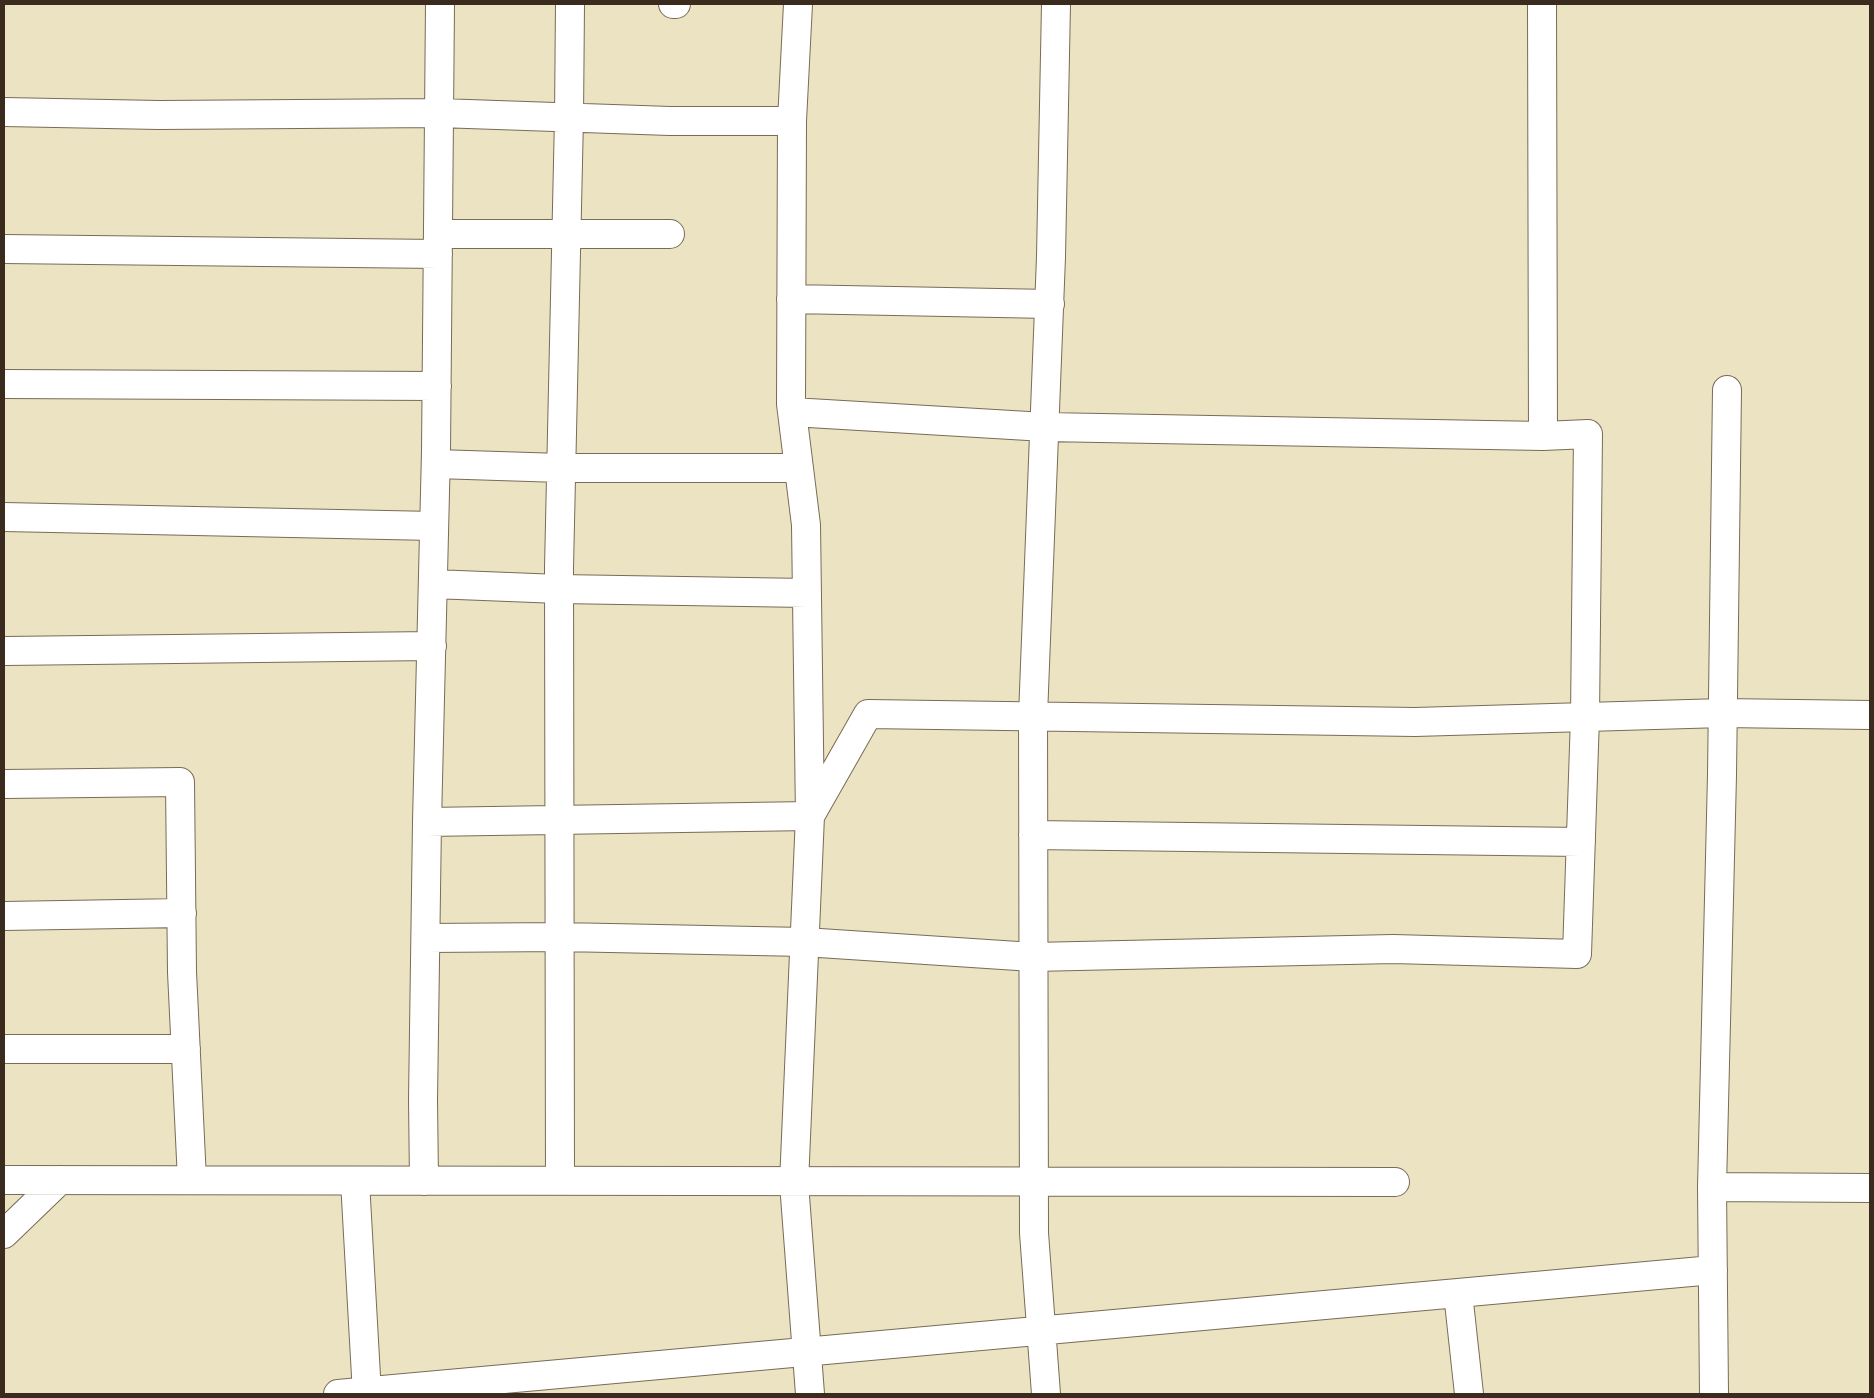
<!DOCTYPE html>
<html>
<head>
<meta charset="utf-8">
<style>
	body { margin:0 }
	#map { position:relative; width:1874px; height:1398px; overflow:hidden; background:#ebe3c2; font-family:"Indie Flower",sans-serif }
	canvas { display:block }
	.frame { position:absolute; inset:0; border:5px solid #3b2a1e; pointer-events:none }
</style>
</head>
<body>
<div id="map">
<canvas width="1874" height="1398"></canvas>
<div class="frame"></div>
</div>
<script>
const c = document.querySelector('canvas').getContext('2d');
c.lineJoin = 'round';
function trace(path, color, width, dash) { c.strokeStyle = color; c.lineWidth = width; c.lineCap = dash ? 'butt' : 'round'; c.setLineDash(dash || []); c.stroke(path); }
const minor = new Path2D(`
	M673,4H676
	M798,4L792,121L791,404L806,525L810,816L794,1183L810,1394
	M1542,4L1543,436
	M4,112L159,115L439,113L670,121H792
	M438,234H670
	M4,249L438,254
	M791,299L1050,304
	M4,384L437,386
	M436,464L561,468H799
	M4,517L434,526
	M433,584L559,589L807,593
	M4,651L432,646
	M4,784L180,782L182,972L192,1180
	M427,822L810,816L868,714L1415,722L1723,713L1870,715
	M1033,835L1581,842
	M4,916L182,913
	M426,938L561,937L804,942L1033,957L1393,949L1577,954L1585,717L1588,434L1543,436L1045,427L792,412
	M4,1049H186
	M4,1180C467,1180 931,1185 1395,1182
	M355,1181L367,1394
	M424,1181L423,1100L427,822L436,451L440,4
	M560,1181L559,568L569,117L570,4
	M1712,1187L1870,1188
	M4,1234L60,1180
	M1458,1293L1469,1394
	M338,1394L1713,1270
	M1046,1394L1034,1233L1033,716L1051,257L1056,4
	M1714,1394L1712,1187L1722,775L1727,390`);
trace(minor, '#796b57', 30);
trace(minor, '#fff', 28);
</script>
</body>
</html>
